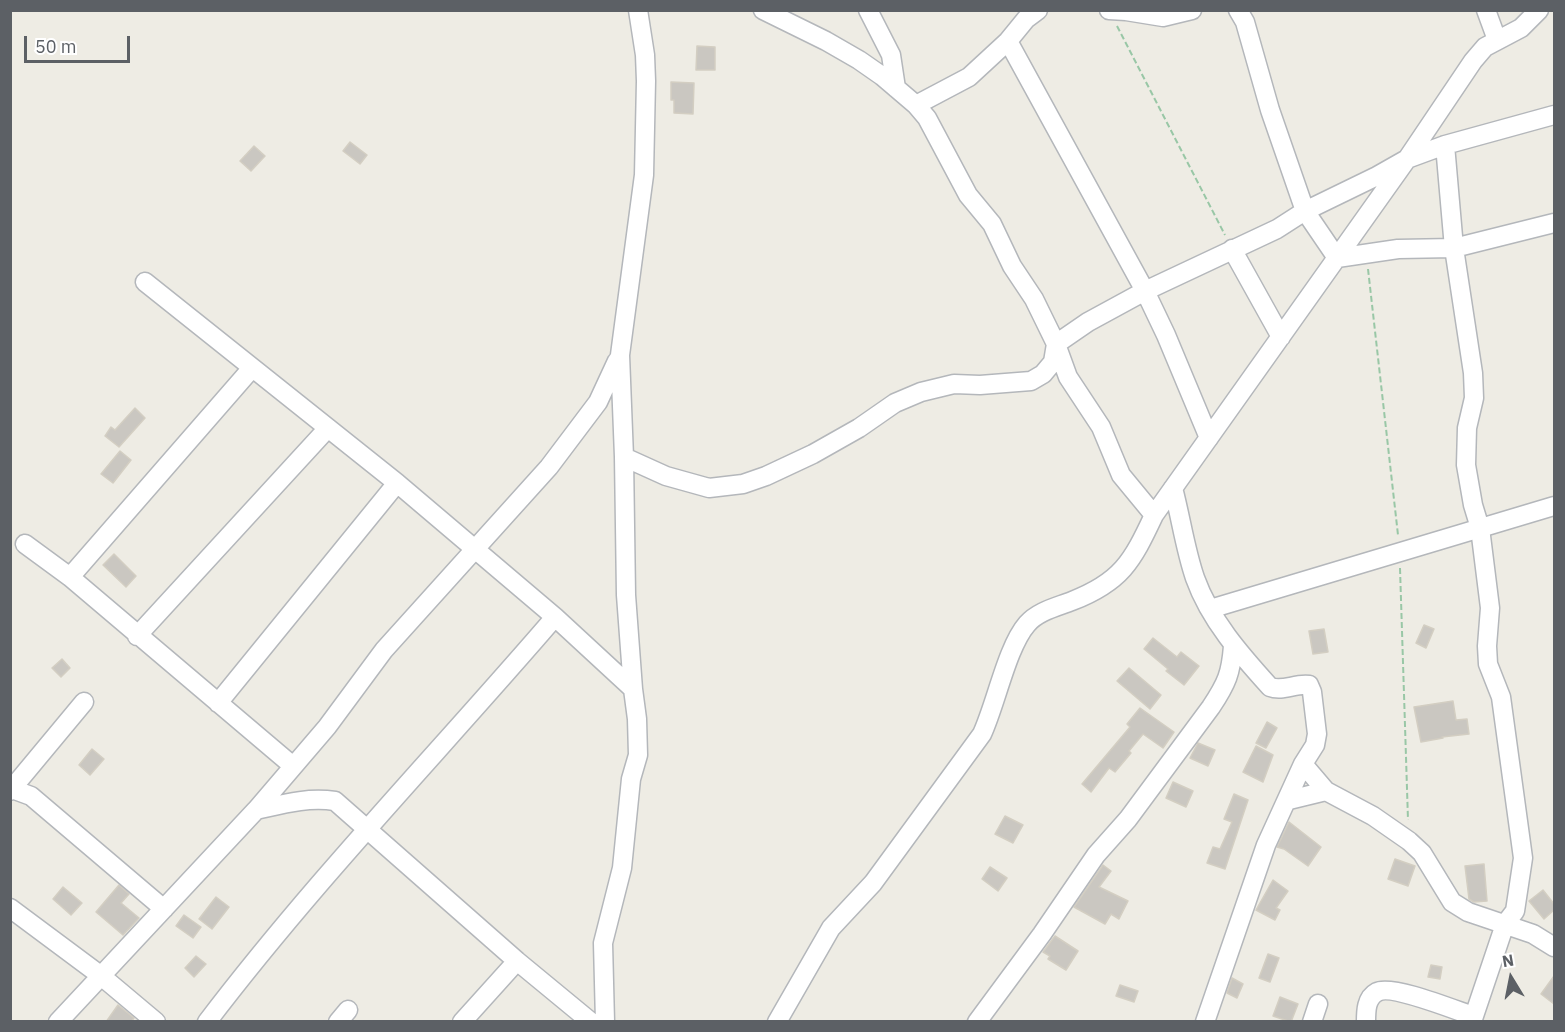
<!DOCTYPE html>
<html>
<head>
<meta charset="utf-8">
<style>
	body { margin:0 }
	#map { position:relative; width:1565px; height:1032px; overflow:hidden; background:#eeece4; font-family:"IBM Plex Sans",sans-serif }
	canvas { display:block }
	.frame { position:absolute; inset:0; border:12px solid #5c6065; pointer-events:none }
	.north { position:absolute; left:1481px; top:948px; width:60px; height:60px; -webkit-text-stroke:4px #fff; paint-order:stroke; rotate:350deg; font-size:16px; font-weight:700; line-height:24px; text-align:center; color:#5c6065 }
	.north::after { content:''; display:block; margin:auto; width:21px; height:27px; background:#5c6065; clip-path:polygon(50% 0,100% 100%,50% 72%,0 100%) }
	.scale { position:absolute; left:24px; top:36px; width:106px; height:27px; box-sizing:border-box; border:3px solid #5c6065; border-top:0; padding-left:8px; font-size:18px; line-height:21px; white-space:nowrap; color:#5c6065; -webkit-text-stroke:4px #fff; paint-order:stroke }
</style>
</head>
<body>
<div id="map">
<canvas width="1565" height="1032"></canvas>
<div class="frame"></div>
<div class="north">N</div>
<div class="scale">50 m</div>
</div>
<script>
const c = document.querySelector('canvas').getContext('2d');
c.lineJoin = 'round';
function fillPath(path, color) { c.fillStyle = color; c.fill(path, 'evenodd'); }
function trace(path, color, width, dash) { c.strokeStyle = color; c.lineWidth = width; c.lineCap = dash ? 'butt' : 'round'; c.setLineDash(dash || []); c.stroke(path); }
const building = new Path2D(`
	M697,46L715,47V70H696Z
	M671,82L694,83L693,114L674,113V100H671Z
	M350,142L367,155L360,164L343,151Z
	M254,146L265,156L251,171L240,161Z
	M135,408L145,418L119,447L105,436L111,427L115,430Z
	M120,451L131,460L113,483L101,474Z
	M114,554L136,576L126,587L103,565Z
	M1424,625L1434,629L1426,648L1416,643Z
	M1324,629L1328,652L1313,654L1309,631Z
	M1153,638L1177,657L1181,652L1199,666L1184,685L1166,671L1168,669L1144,649Z
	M62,659L70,668L61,677L52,668Z
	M1129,668L1161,695L1150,709L1117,681Z
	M1453,701L1456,720L1467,719L1469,734L1442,737L1443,738L1421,742L1414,707Z
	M1140,708L1174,732L1163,748L1143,734L1129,751L1131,753L1115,772L1109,768L1091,792L1082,784L1130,727L1127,724Z
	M1267,722L1277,728L1266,748L1256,743Z
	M1198,743L1215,750L1208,766L1190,758Z
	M1256,746L1273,755L1263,782L1243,772Z
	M92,749L104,759L90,775L79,765Z
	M1173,782L1193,791L1186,807L1166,798Z
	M1234,794L1248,800L1225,869L1207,863L1213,847L1220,849L1232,822L1224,819Z
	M1005,816L1023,825L1013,843L995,834Z
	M1289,822L1321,847L1308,866L1284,849L1277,847Z
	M1395,859L1415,866L1408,886L1388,879Z
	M1484,864L1487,901L1474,902L1469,899L1465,866Z
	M1103,865L1111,871L1099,887L1128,901L1119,919L1111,914L1105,924L1074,907Z
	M990,867L1007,878L998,891L982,879Z
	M1273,880L1288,891L1276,908L1280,910L1275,920L1256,910Z
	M119,885L129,894L121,903L139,918L123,935L96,912Z
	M63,887L82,903L71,915L53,899Z
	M1543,890L1554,904V910L1544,919L1529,901Z
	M216,897L229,907L212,929L199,919Z
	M184,915L201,927L193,938L176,926Z
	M1055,936L1078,951L1066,970L1048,959L1050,956L1043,952Z
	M1268,954L1279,958L1270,982L1259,978Z
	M196,956L206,964L194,977L185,968Z
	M1431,965L1442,967L1440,979L1428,977Z
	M1554,976V1004L1541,994Z
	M1232,978L1243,984L1237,998L1227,993Z
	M1120,985L1138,991L1134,1002L1116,996Z
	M1280,997L1298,1004L1291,1022L1273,1016Z
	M118,1005L134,1018L131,1022H106Z`);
fillPath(building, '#cac7c1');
trace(building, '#d3cec2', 1.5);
const minor = new Path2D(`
	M763,10L826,41L859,60L882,76L916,105L927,118L968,195L992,224L1012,266L1034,299L1056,344L1068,377L1101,427L1121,475L1154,515
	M868,10L891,55L896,88
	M1109,10L1126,11L1163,17L1192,10
	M1238,10L1245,22L1270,110L1305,211L1337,258L1398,249L1454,248L1554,223
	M1486,10L1497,40
	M1008,41L1145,291L1166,335L1209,438
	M916,105L969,77L1008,41L1026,19L1038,10
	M1445,145L1454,248L1473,373L1474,398L1467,428L1466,465L1473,505L1480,528L1490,608L1487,646L1488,664L1501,697L1523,858L1515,911L1505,924L1472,1022
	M1232,249L1281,337
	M145,282L397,483L555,617L633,689
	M624,457L666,476L709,488L743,484L766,476L813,454L859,428L895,403L921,392L954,384L980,385L1031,381L1043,374L1053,362L1056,344L1088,322L1145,291L1277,229L1305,211L1377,176L1407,159L1445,145L1554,115
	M1173,488C1181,518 1185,549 1195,578C1210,620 1241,655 1270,687C1283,692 1295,683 1309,685L1312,692L1317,734L1315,745L1303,764L1266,845L1205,1022
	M25,544L70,577L293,766
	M70,577L252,368
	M1210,609L1554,506
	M137,636L328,428
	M218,703L397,483
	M1303,764L1326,791L1373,816L1409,841L1422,853L1452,902L1468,912L1533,934L1554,947
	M12,789L31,796L164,909
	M10,791L84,702
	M1289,800L1326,791
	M256,810C283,804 307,797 335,801L517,961L591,1022
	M10,908L100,975L156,1022
	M58,1022L256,810L327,727L384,650L549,467L598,402L617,361
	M207,1022C315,880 439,752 555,617
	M338,1022L348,1010
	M462,1022L517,961
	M605,1022L603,943L622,868L631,779L638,755L637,719L633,689L626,595L624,457L620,355L644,175L646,81L645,55L638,10
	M777,1022L831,928L873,883L982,734C996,704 1007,647 1027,624C1038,611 1057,607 1072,601C1121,582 1132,562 1154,515L1407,159L1473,61L1485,47L1521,28L1539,10
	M977,1022L1042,934L1096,855L1128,819L1211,707C1227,683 1231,673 1233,646
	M1312,1022L1318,1004
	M1366,1022C1366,1011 1366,998 1377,992C1391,984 1455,1010 1473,1016`);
trace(minor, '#b4b7bb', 21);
trace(new Path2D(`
	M1117,26L1225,235
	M1368,269L1398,535
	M1400,568L1408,820`), '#99c7a6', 2, [6, 3]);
trace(minor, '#fff', 18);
</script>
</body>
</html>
